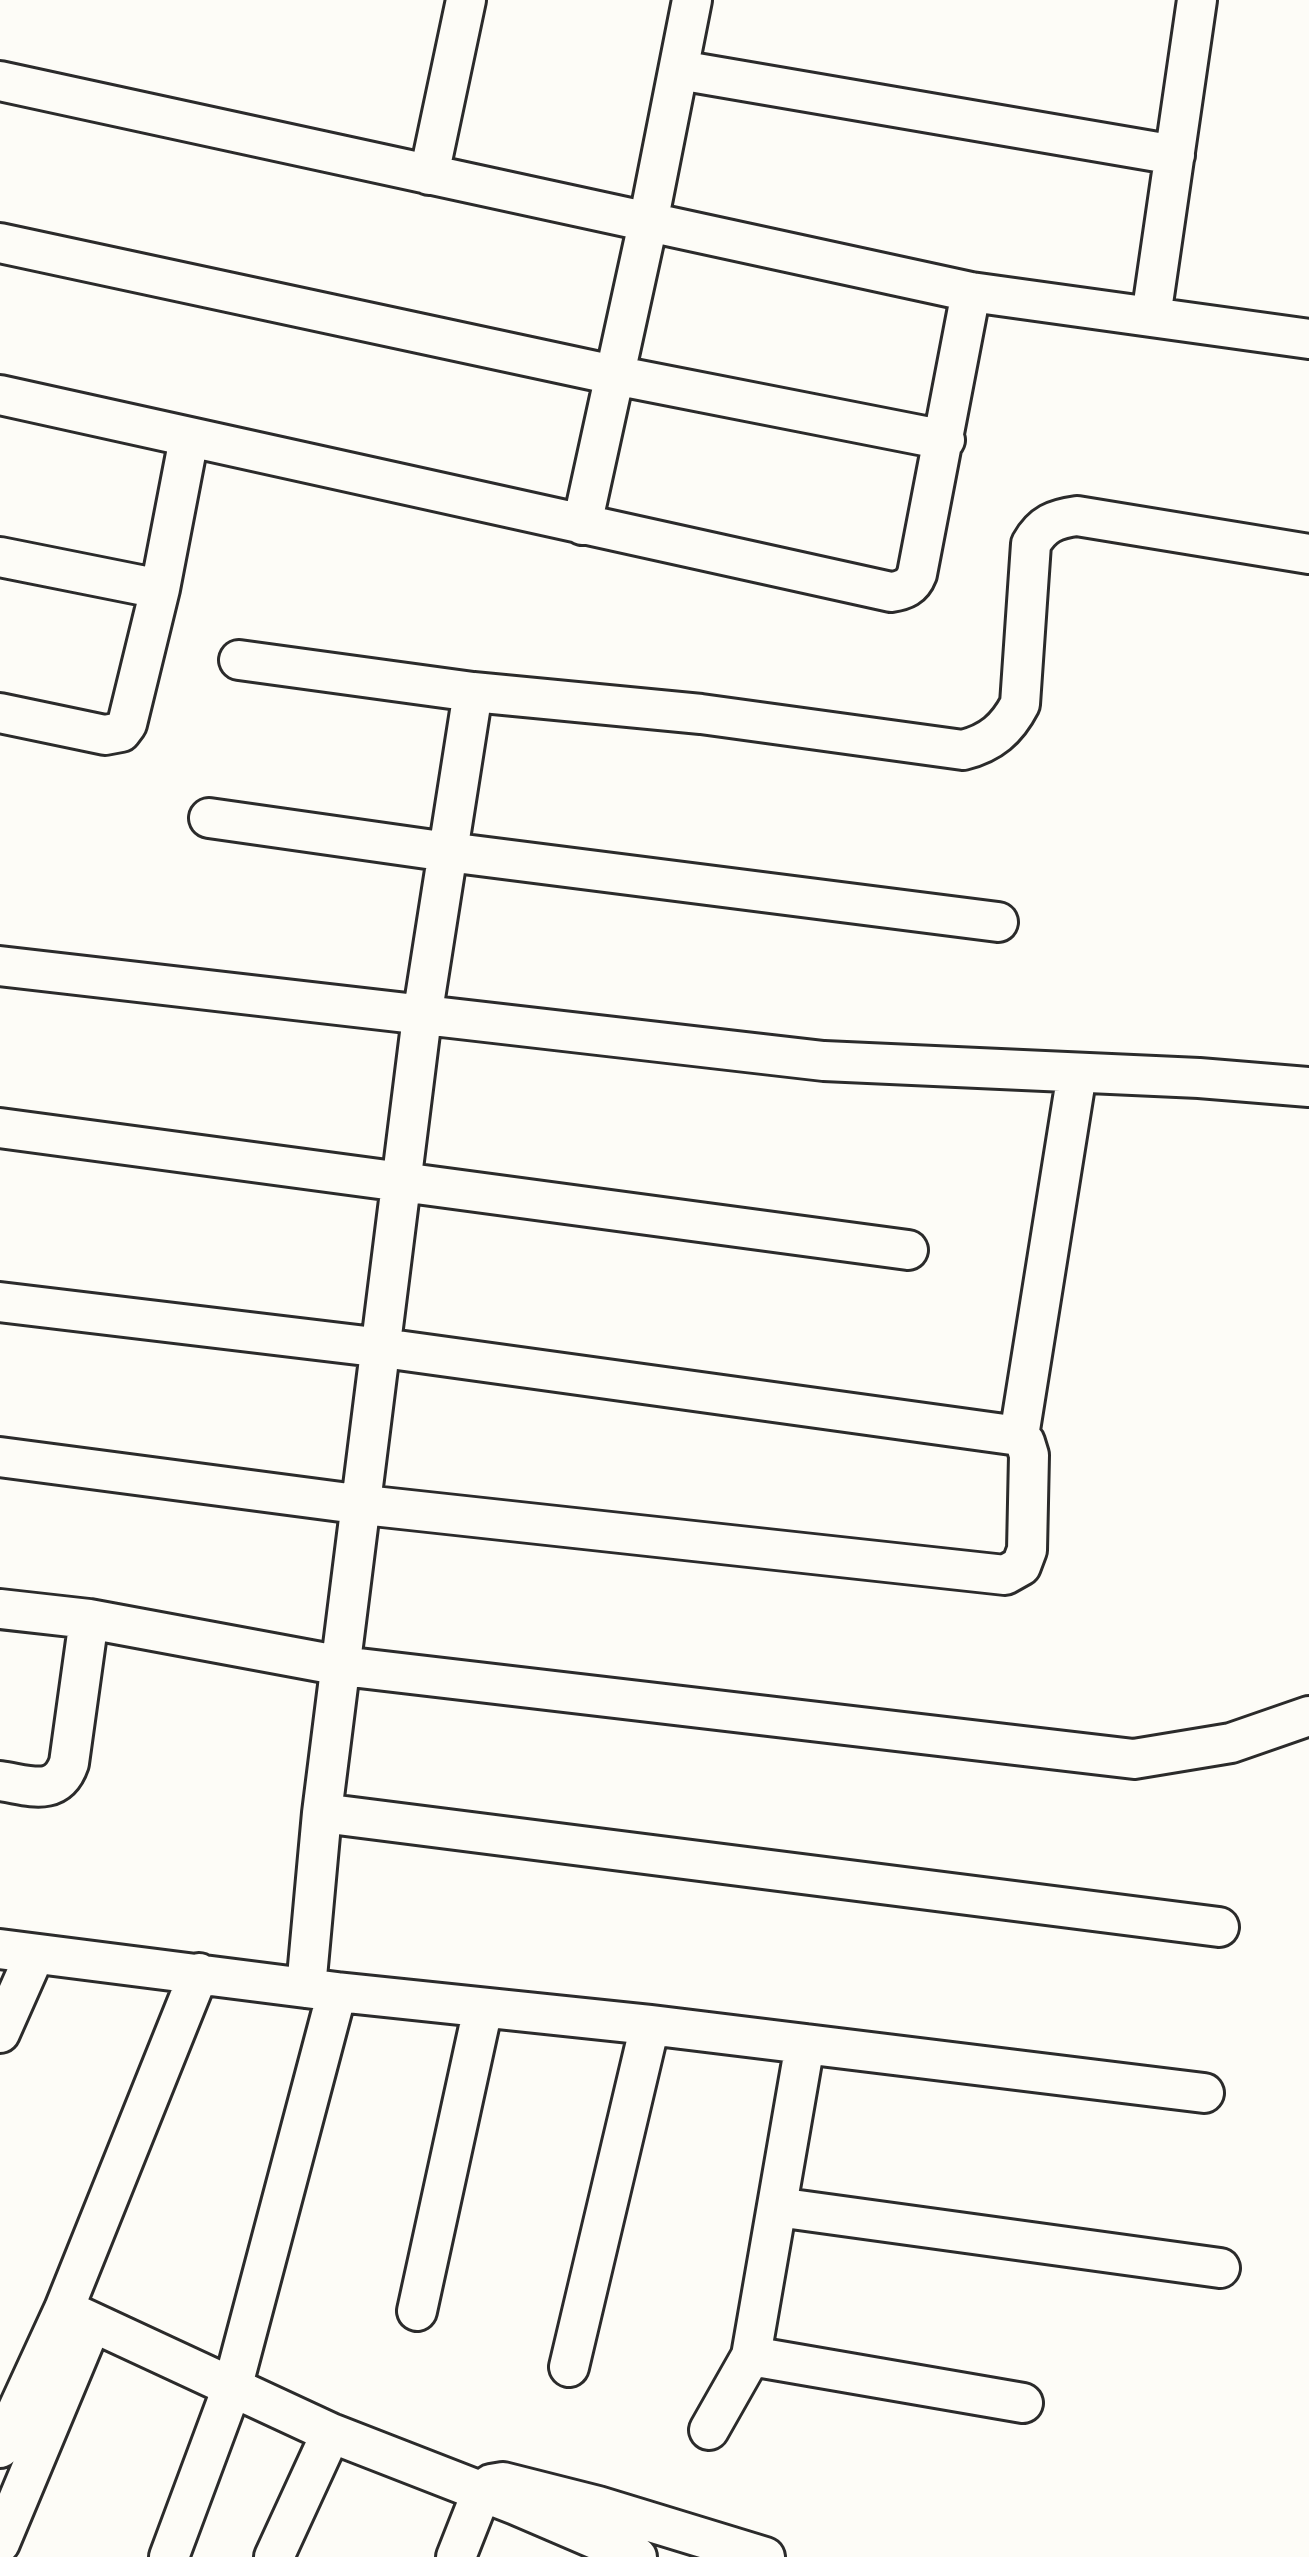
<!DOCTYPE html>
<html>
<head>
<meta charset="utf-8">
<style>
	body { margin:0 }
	canvas { display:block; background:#fdfcf7 }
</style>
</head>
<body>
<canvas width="1309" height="2557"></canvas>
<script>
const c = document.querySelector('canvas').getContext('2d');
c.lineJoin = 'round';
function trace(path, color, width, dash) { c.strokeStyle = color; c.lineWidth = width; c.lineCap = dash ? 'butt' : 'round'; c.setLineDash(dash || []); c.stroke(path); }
const minor = new Path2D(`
	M679,70L1175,155
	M0,81L971,292L1309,339
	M429,175L466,0
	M0,243L614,375L945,440
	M1151,317L1197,0
	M0,395L891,592C904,590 912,587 917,574L971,292
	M582,525L648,223L692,0
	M0,557L160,589
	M239,660L473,692L701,714L963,750C991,743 1007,729 1020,704L1031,544C1042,524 1055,519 1077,516L1309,554
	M0,713L105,735L121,732L127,724L160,589L189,438
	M209,818L448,852L998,922
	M0,966L824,1061L1199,1078L1309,1087
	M0,1128L908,1250
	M0,1302L383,1348L1019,1436L1025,1442L1029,1455L1027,1550L1021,1566L1005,1575L364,1505L0,1457
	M1019,1436L1077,1073
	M0,1609L89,1619L342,1666L1134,1759L1231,1743L1309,1716
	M0,1781C29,1785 57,1798 69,1763L89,1619
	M322,1813L1219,1927
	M0,1949L337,1992L650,2025L1204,2093
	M306,1988L322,1813L422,1017L473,692
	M0,2033L35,1954
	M777,2207L1220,2268
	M64,2309L331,2433L516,2505L637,2557
	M417,2311L483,2008
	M751,2356L1023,2403
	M569,2367L650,2025
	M709,2430L751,2356L805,2044
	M0,2448L64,2309L199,1973
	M0,2543L92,2323
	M169,2557L233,2385L337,1992
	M274,2557L331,2433
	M456,2557L482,2491L491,2484L503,2482L598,2506L765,2557`);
trace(minor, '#2b2b2b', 44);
trace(minor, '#fdfcf7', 38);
</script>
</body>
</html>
